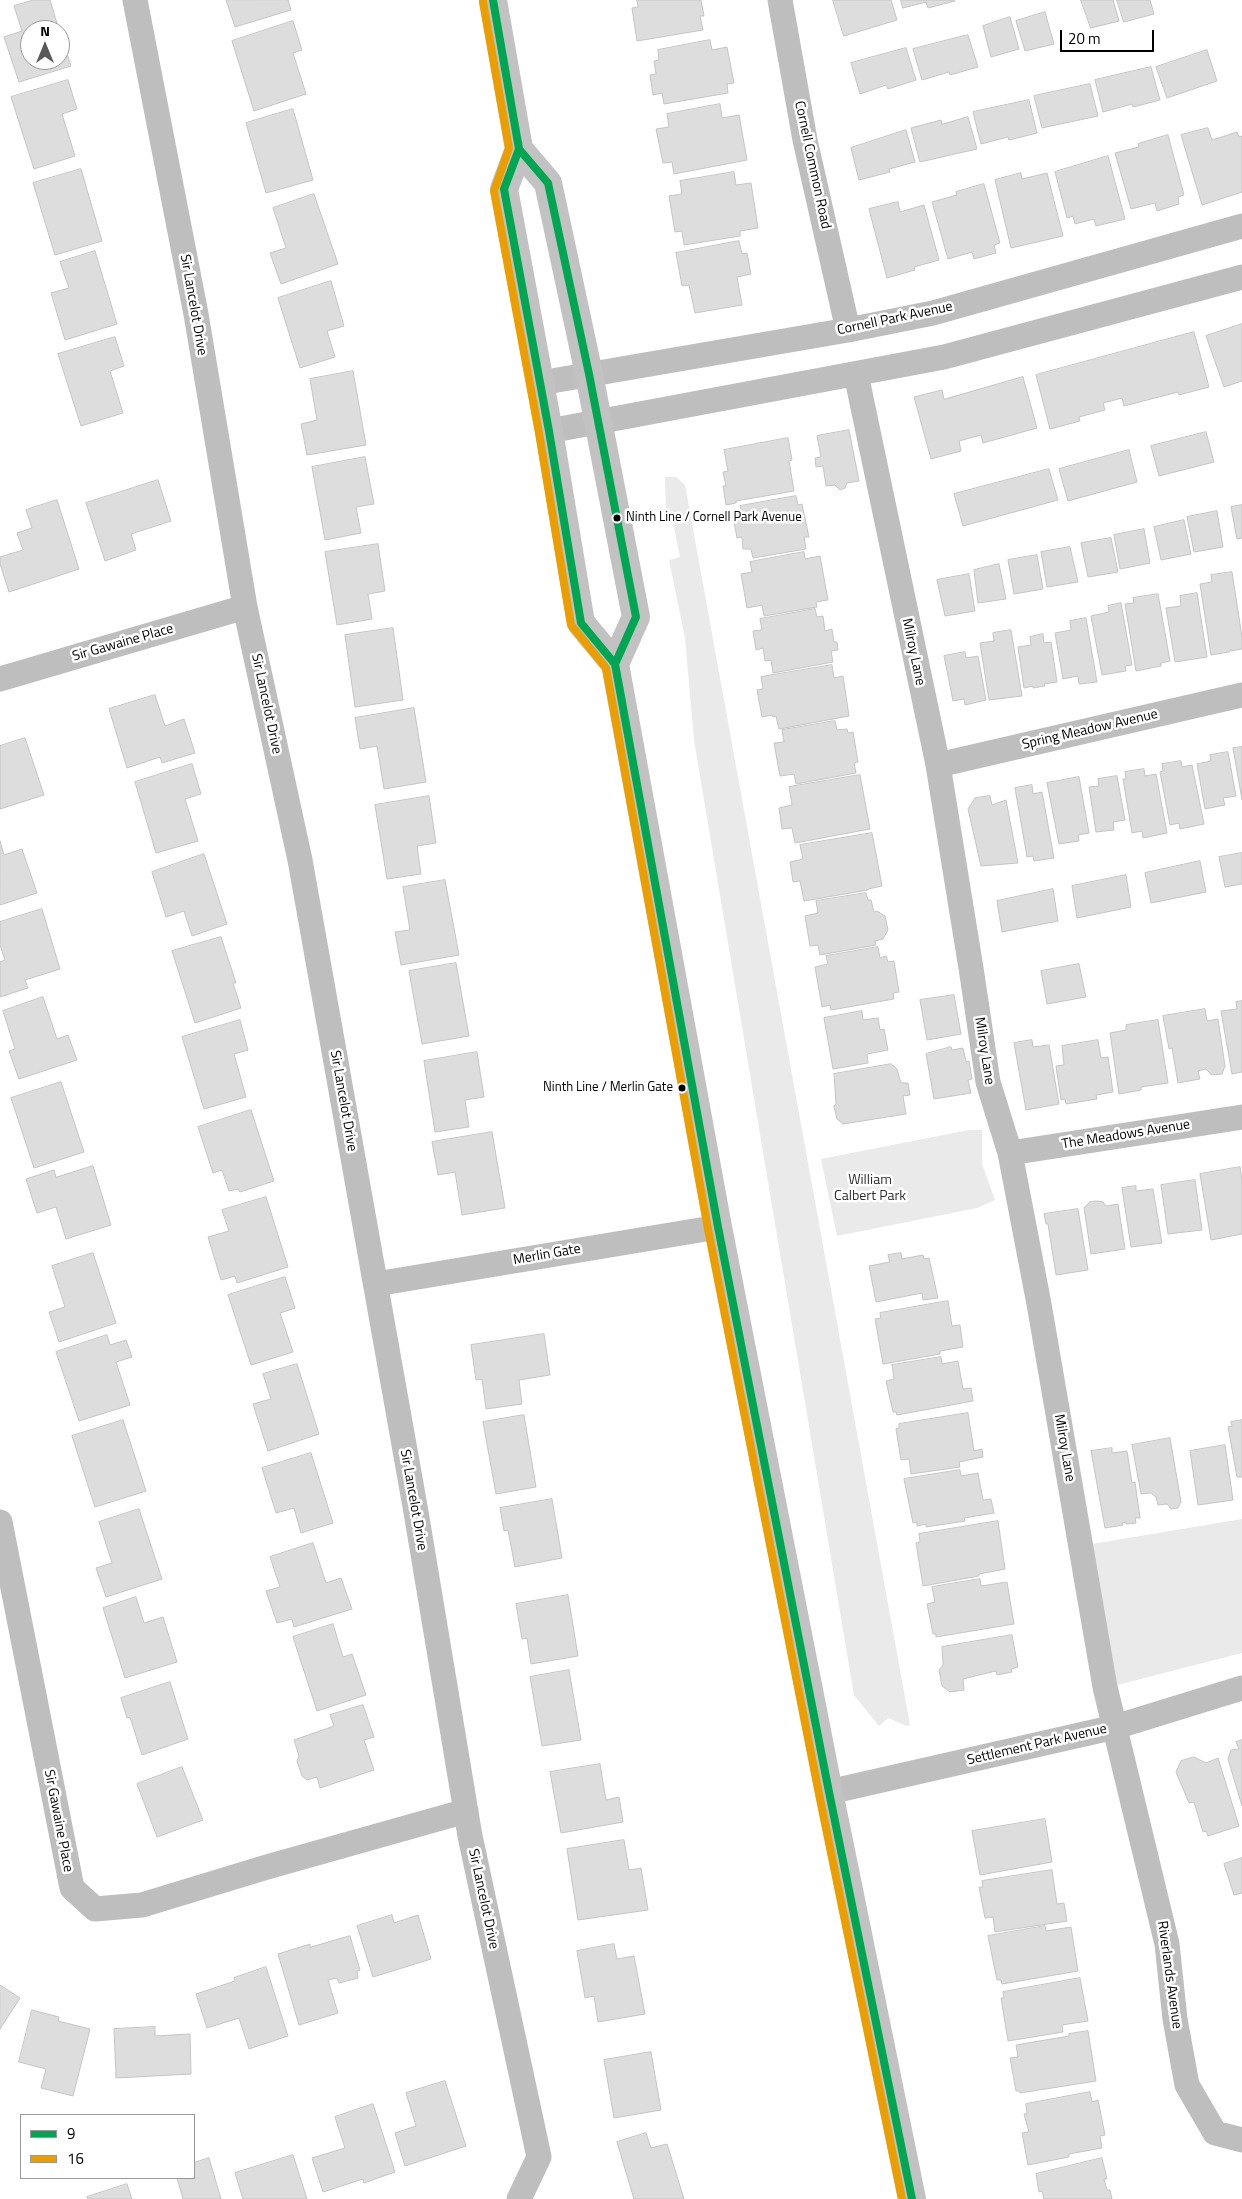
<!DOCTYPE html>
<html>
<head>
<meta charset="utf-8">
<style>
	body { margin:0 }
	#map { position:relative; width:1242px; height:2199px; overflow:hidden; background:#fff; font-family:"Titillium Web",sans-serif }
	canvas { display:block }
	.legend { position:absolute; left:20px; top:2114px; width:175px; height:65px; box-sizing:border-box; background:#fff; border:1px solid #999; margin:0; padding:6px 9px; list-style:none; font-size:15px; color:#000 }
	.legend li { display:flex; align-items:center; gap:10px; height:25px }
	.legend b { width:25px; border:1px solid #999 }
	.north { position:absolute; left:20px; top:20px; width:50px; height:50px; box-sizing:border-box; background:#fff; border:1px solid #999; border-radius:50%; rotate:0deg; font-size:14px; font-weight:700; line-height:20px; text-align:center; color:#000 }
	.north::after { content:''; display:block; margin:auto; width:18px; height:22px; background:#595959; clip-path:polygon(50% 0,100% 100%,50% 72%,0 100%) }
	.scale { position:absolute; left:1060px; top:30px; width:94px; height:22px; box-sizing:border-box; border:2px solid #000; border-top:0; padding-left:6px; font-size:15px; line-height:18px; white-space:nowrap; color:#000; -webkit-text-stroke:4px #fff; paint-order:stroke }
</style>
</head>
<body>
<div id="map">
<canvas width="1242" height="2199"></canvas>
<ul class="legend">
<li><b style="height:6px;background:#00a651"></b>9</li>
<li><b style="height:6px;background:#eb9e00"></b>16</li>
</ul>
<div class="north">N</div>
<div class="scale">20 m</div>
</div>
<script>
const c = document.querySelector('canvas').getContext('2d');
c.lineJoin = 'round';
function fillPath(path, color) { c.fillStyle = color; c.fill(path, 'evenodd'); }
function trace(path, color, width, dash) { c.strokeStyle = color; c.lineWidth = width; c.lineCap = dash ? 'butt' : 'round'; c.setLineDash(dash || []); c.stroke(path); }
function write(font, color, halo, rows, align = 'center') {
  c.font = font + ' "Titillium Web",sans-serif'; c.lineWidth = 5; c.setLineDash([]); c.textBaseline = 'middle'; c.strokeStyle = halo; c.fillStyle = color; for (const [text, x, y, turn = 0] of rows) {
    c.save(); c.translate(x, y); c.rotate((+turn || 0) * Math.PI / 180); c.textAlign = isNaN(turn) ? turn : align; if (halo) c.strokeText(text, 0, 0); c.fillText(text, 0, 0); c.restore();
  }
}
fillPath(new Path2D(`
	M665,477H676L685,485L910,1725L907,1726L888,1718L879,1726L854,1695L694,740L685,638L669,560L680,557L671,512H666Z
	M969,1130H982V1164L995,1200L977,1208L837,1236L821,1159Z
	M1242,1519V1653L1117,1685L1092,1544Z`), '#eaeaea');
const building = new Path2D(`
	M34,0H50L59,30H30V60H60V32L71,66L19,82L4,37L22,31L14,6Z
	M288,0L291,10L235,27L226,0Z
	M637,0H701L704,16H700L703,30L637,41L632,8L638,7Z
	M833,0H891L897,20L844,36Z
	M901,0H955V1L928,8L926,2L903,8Z
	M1081,0H1113L1119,21L1091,28Z
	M1117,0H1150L1154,14L1124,22Z
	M1045,12L1054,44L1025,51L1016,21Z
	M1010,17L1019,49L991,57L983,26Z
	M293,21L302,50L293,53L306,94L254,111L232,41Z
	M968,35L978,67L950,75L949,72L922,80L913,49Z
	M710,40L712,50L727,47L734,83L727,84L728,93L664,104L662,93L653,95L650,75L656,74L654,61L659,60L658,50Z
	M906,48L916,80L888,89L886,85L860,94L851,63Z
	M1207,50L1217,81L1167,98L1156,67Z
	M1151,67L1160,100L1133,107L1132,104L1103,112L1095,80Z
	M68,80L77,109L62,114L75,156L34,169L11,97Z
	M1090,84L1098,116L1042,128L1034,96Z
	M1029,100L1037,133L1009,140L1008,137L981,144L973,112Z
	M720,104L722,118L739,115L747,160L674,174L672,162L663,163L656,129L669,127L667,114Z
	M293,109L313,180L266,193L246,123Z
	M968,117L977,149L920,162L911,128L941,120L942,124Z
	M1208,128L1212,140L1237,132L1239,137L1242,136V192L1202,205L1181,135Z
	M906,130L915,162L889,169L890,172L859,180L851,148Z
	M1168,135L1184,195L1178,197L1179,204L1157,211L1155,203L1131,209L1115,153L1139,147L1138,144Z
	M1108,156L1125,219L1096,226L1094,219L1075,224L1073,216L1067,218L1055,172Z
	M81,169L102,241L55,255L33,183Z
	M734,172L736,185L751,183L758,228L740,231V236L684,245L682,231L675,232L669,196L682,194L680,181Z
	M1021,173L1022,179L1047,173L1063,236L1011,248L995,180Z
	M984,184L1000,243L994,245L996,253L974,259L972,252L948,259L932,202L957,195L956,192Z
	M314,194L338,264L281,284L270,253L286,248L273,208Z
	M898,202L900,212L924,205L939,260L914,267L915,270L887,278L869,209Z
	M739,241L742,254L747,253L751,274L737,277L742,305L695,313L689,285L682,286L676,253Z
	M95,251L117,324L65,340L51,293L69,288L60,262Z
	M331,281L344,326L327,331L335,357L300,368L278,298Z
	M1242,324V381L1224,387L1206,336Z
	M1194,332L1209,387L1179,395L1178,392L1124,406L1122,398L1103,403L1105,410L1079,417L1080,421L1050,429L1036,375Z
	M115,337L124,366L110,371L123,413L81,426L58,354Z
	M353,371L366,445L307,455L301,424L317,420L310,379Z
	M1023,377L1037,428L983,443L981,435L959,441L961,451L931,459L914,397L942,390L944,399Z
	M849,430L859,481L847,483L845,488L840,490L835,485L826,486L823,466L816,467L815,458L821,457L817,436Z
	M1206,432L1214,462L1159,476L1151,446Z
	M788,438L792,460L789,461L794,491L736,501V503L726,505L723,486H726L723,472L728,471L724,450Z
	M1129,450L1137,482L1068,501L1059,469Z
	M365,457L374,504L356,507L361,533L325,540L312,467Z
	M1049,469L1058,500L963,526L954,494Z
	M158,480L171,521L131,534L136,550L105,561L86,503Z
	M796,496L798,505L802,504L809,537H804L806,549L753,558L751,549H743L742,537L737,538L733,517L742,515L740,506Z
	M57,500L79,569L9,592L0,564V557L23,550L17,533L32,528L26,510Z
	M1242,505V538L1237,539L1231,507Z
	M1217,511L1223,547L1194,552L1187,517Z
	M1184,520L1191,554L1161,560L1154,527Z
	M1144,529L1150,563L1120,569L1114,535Z
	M1111,538L1118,572L1088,577L1081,543Z
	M378,544L385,591L368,594L372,619L337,625L325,552Z
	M1070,547L1078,582L1047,587L1041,552Z
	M804,552L805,559L820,556L828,600L816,602L817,607L764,616L762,605L747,608L741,574L752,572L750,562Z
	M1037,555L1043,589L1014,594L1008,560Z
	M999,564L1006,599L978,603L974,570Z
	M1232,572L1242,637V649L1231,651V649L1229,652L1211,655L1200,584L1212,582L1211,575Z
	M969,574L975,611L945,616L937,580Z
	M1197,593L1207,657L1175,662L1166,608L1181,606L1180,596Z
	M1158,594L1170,661L1161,663V666L1136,671L1125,604L1134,603L1133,598Z
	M1121,603L1132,665L1125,666L1126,671L1102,675L1091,616L1109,612L1108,606Z
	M815,609L817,617L823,616L825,631L832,629L834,642H837L838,650L831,651L833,662L773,673L771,660L765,661L763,648L756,650L753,631L762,630L760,619Z
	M1086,618L1097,682L1079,684L1078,676L1063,679L1055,633L1071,630L1070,621Z
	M393,628L403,700L355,707L345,635Z
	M1011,630L1022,696L989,700L980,643L994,641L993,633Z
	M1043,634L1044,643L1051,642L1057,682L1044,684L1045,686L1033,688V686L1024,688L1018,647L1031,645L1030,637Z
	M965,652L966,658L978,656L986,700L965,705L964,699L953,701L944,656Z
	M832,665L834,678L843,676L849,716L779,729L776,716L773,717L772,715L762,717L757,690L763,689L761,677Z
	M155,695L165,726L184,719L195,753L162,763L160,757L127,768L109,709Z
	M414,708L426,782L384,789L377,746L360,749L355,718Z
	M835,721L837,730L847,729L848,733L853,732L858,762L854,763L856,773L796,784L794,774L780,776L774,743L784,742L782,730Z
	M25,738L44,795L0,809V746Z
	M1242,747V800L1233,748Z
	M1228,752L1236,796L1223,798L1225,805L1205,809L1197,764L1211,761L1210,755Z
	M1181,761L1182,767L1192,765L1204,824L1180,829L1179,823L1170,825L1160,772L1163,771L1162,764Z
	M192,764L201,794L185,799L198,841L156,853L135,782Z
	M1144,769L1145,776L1156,774L1167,833L1143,838L1142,831L1132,833L1123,779H1126L1125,772Z
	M860,775L870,829L795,843L792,828L782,829L779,808L792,805L789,787Z
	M1117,776L1125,820L1113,822L1114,830L1096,832L1089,787L1099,786L1098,779Z
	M1079,777L1089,833L1078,835L1079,841L1059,844L1047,783Z
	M1032,785L1033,794L1042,792L1054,858L1034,861L1033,856L1027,857L1015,788Z
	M429,796L436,843L417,846L421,874L387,879L375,805Z
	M990,796L992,805L1006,800L1018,863L981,866L968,809L975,798Z
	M872,833L882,886L868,889V890L804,901L800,881L793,882L790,862L803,859L800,845Z
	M0,841L4,855L22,849L37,893L0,905Z
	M1242,853V884L1225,887L1219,857Z
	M204,854L227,924L192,936L184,911L166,917L152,872Z
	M1200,861L1206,892L1151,903L1145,873Z
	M1126,875L1131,907L1077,918L1072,886Z
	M445,880L459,955L401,965L395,932L410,930L403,887Z
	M1053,889L1058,921L1002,932L997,901Z
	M866,893L868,900H871L874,912L877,911L885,916L888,930L883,939L875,941L876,945L820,955L818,945L810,946L805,916L818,913L816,901Z
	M42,909L60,969L25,980L28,988L0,997V962L5,960L0,945V922Z
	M221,937L236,983H233L241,1008L195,1023L172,951Z
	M878,947L880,958L886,956L888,962L894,961L899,992L893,993L894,999L831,1010L830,1005L822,1007L815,967L828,964L826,956Z
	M456,963L469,1036L422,1044L409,971Z
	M1079,964L1086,997L1047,1004L1041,971Z
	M954,995L961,1034L927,1040L920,1000Z
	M43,997L57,1039L68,1035L77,1060L19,1079L9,1051L15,1049L3,1011Z
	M1242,1001V1072L1232,1074L1221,1011L1237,1009L1236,1002Z
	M1205,1009L1207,1021L1218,1019L1225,1066L1222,1074L1212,1075L1206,1069L1198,1071L1200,1079L1178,1083L1172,1048L1169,1049L1163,1016Z
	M862,1011L863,1020L878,1018L880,1030L884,1029L888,1050L867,1054L868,1063L833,1069L824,1018Z
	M240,1020L248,1050L234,1054L246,1097L204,1109L182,1037Z
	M1158,1020L1168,1083L1141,1087V1090L1119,1094L1110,1033L1126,1030V1025Z
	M1032,1040L1033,1047L1049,1045L1059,1104L1026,1110L1014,1043Z
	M1098,1040L1101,1058L1108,1057L1113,1092L1096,1095L1097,1099L1066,1104L1065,1099L1061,1100L1056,1066L1064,1065L1062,1046Z
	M951,1047L952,1050L963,1048L966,1062L969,1061L972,1079L968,1080L971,1093L934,1099L926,1054Z
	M477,1052L484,1097L465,1100L469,1127L435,1132L424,1061Z
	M891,1064L897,1069L901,1083H908L910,1095L903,1096L906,1114L843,1124L837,1119L834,1106L836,1104L834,1074Z
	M61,1082L84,1152L34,1168L11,1098Z
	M251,1110L274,1181L240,1192L238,1189L229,1191L222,1170L213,1173L198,1127Z
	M492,1132L505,1208L462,1215L455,1172L438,1175L432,1142Z
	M93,1166L111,1225L66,1239L56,1207L37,1213L26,1179L54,1170L56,1177Z
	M1240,1167L1242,1180V1234L1211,1240L1200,1174Z
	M1195,1180L1202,1230L1168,1234L1161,1185Z
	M1136,1186V1191L1153,1189L1162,1243L1131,1247L1122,1188Z
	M266,1197L288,1267L237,1283L235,1276L221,1280L208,1237L229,1231L222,1210Z
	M1097,1201L1103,1202L1106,1206L1118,1204L1125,1249L1091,1254L1084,1208L1090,1202Z
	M1078,1209L1088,1270L1056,1275L1048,1224H1046L1044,1214Z
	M93,1253L116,1323L59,1342L49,1312L65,1307L52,1266Z
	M901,1253L902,1259L923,1255L924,1259L929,1258L938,1298L923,1300L922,1293L876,1302L869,1266L890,1262L888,1255Z
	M285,1277L295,1308L280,1313L293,1352L251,1365L228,1295Z
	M948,1301L952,1326L960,1325L963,1347L940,1351V1354L883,1364L875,1319L881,1318L880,1313Z
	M544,1334L550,1375L519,1380L522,1404L486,1409L482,1379L476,1380L471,1345Z
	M107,1335L110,1345L126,1340L132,1357L116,1362L130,1405L79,1421L56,1352Z
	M941,1357L942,1364L958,1361L963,1389L971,1388L973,1401L897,1415L896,1412H893L886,1381L894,1379L892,1365Z
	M297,1364L319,1434L268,1451L253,1404L271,1399L263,1374Z
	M968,1413L974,1451L982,1449L983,1457L959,1462L960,1467L911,1474L909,1459L901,1460L896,1429L899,1428V1424Z
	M524,1415L536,1487L496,1494L483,1422Z
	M123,1420L146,1491L95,1507L72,1436Z
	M1242,1420V1477H1237L1228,1427L1232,1426L1231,1422Z
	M1170,1438L1181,1502L1178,1508L1171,1509L1167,1504L1158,1505L1156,1497L1151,1493L1141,1494L1132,1445Z
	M1225,1445L1233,1500L1198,1505L1190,1451Z
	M1112,1448V1453L1127,1451L1132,1483L1135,1482L1140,1518H1135L1136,1523L1126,1524V1522L1122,1523L1123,1525L1105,1528L1091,1451Z
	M311,1453L333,1523L301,1533L294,1508L276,1513L262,1468Z
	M960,1470L961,1476L978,1473L983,1500L991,1499L994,1513L964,1518L965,1521L926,1527V1524L917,1526V1522L913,1523L904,1479Z
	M552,1499L562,1558L515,1567L508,1530L504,1531L500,1508Z
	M139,1509L162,1579L106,1597L96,1568L112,1563L99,1522Z
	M998,1521L1005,1569L979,1574V1576L923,1586L916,1543L920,1542L919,1534Z
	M313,1543L326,1583L341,1578L352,1609L294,1627L292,1619L277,1623L266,1591L280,1587L270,1557Z
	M980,1579L981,1586L1007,1582L1014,1624L936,1637V1634H933L927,1604L935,1602L932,1587Z
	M568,1595L578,1656L531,1664L527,1638L522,1639L516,1604Z
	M136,1597L144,1623L163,1617L177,1662L125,1678L103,1608Z
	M333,1624L343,1657L352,1654L366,1695L317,1711L293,1637Z
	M1012,1635L1018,1667L1011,1669L1012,1672L997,1675L996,1671L963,1679L964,1690L950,1692L942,1686L939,1670L943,1665L942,1647Z
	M569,1670L581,1740L542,1746L530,1677Z
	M170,1682L188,1739L142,1755L130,1717L127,1718L121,1698Z
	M363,1705L374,1737L364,1740L374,1770L320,1788L317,1777L307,1780L302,1776L297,1761L299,1756L294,1740L334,1726L330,1715Z
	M1242,1740V1806L1228,1759L1231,1750L1239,1749L1236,1742Z
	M1194,1757L1206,1763L1218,1758L1239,1826L1208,1836L1206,1831L1203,1832L1194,1802L1189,1803L1176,1772L1181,1761Z
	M600,1764L606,1800L619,1797L623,1822L561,1833L550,1772Z
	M182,1767L203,1820L157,1837L137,1784Z
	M1045,1819L1052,1862L980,1875L972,1831Z
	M624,1840L629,1870L641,1868L648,1910L578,1920L567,1849Z
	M1242,1858V1893L1234,1895L1224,1864Z
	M1052,1870L1057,1904L1064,1903L1067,1921L995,1932L993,1917L985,1918L979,1887H983L982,1881Z
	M392,1915L394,1923L418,1915L431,1959L373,1977L357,1926Z
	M1045,1926L1046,1931L1071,1927L1078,1971L1002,1984L1001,1980H997L988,1936Z
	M350,1936L360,1970L357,1971L358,1978L339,1983L337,1978L328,1980L338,2013L299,2025L278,1954L310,1944V1947Z
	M614,1944L617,1959L634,1956L645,2014L598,2022L594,1996L585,1998L577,1951Z
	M266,1967L288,2036L249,2049L239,2018L207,2028L196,1994L235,1981L234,1978Z
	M1080,1978L1088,2021L1062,2025L1063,2032L1008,2041L1001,1998H1004L1003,1992Z
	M0,1985L20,1998L0,2029Z
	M32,2010L59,2017L58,2021L90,2029L73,2096L41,2088L46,2069L19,2062Z
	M155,2027V2036L190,2034L191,2074L116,2078L114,2029Z
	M1088,2031L1096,2081L1020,2093V2091H1016L1010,2058L1018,2057L1016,2045L1069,2036V2034Z
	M651,2052L661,2110L614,2118L604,2060Z
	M445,2081L466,2146L405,2166L395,2133L416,2126L406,2093Z
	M1090,2092L1092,2102L1098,2100L1105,2135L1100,2136L1102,2148L1069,2154V2157L1028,2165L1022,2133L1029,2132L1024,2114H1027L1026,2104Z
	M373,2104L395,2172L364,2183L363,2179L323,2192L312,2158L345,2148L335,2117Z
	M646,2133L651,2148L667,2144L684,2199H634L617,2142Z
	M293,2155L307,2199H243L235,2173Z
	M209,2158L221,2199H183L177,2178H194V2163Z
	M1102,2158L1107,2179H1104L1107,2190H1110L1112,2199H1044L1042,2191L1039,2192L1036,2174Z
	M127,2184L132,2199H88L87,2197Z`);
fillPath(building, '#ddd');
trace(building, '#c5c5c5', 1);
trace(new Path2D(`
	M135,0L196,314L245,607L300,860L416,1512L470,1836L539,2157L519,2199
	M780,0L805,140L848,330
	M856,374L938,765L971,968L988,1082L1010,1153L1039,1304L1105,1687L1167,1944L1175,2019L1187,2085L1215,2133L1242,2140
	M540,383L848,330L933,313L1242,226
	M549,431L944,357L1242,277
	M0,679L245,607
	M938,765L1242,695
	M1010,1153L1242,1117
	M376,1284L718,1227
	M0,1522L72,1888L95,1909L142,1905L267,1867L466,1811
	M829,1792L1115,1727L1242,1688`), '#bebebe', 25);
trace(new Path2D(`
	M493,0L519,149L548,183L589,374L636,617L615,664
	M519,149L504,189L549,431L581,623L615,664L718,1227L829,1792L912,2199`), '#c2c2c2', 28);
trace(new Path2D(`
	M493,0L519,149L548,183L589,374L636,617L615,664L718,1227L829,1792L912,2199
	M518,142L519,149L504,189L549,431L581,623L615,664L622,702`), '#00a651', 8);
trace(new Path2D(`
	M483,2L509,148L494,191L539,433L571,625L606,668L708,1229L819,1794L902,2199`), '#eb9e00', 8);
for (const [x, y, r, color] of [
	[617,518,4.5,"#000"],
	[682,1088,4.5,"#000"]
]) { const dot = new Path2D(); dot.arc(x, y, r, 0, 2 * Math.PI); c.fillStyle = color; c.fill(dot); trace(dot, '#fff', 2); }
write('13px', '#000', '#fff', [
	["Ninth Line / Cornell Park Avenue",626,518],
	["Ninth Line / Merlin Gate",673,1088,"right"]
], 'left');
write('14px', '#000', '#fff', [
	["Cornell Common Road",812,165,78],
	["Sir Lancelot Drive",193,305,80],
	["Cornell Park Avenue",895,319,-12],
	["Sir Gawaine Place",123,643,-16],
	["Milroy Lane",913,652,78],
	["Sir Lancelot Drive",266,704,78],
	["Spring Meadow Avenue",1090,730,-13],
	["Milroy Lane",984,1051,81],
	["Sir Lancelot Drive",343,1101,80],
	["The Meadows Avenue",1126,1135,-9],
	["Merlin Gate",547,1255,-10],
	["Milroy Lane",1064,1448,80],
	["Sir Lancelot Drive",413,1500,80],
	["Settlement Park Avenue",1037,1745,-13],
	["Sir Gawaine Place",58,1821,79],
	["Sir Lancelot Drive",483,1899,78],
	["Riverlands Avenue",1169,1975,82]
]);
write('14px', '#303030', '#fff', [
	["William",870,1181],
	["Calbert Park",870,1197]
]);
</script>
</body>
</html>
